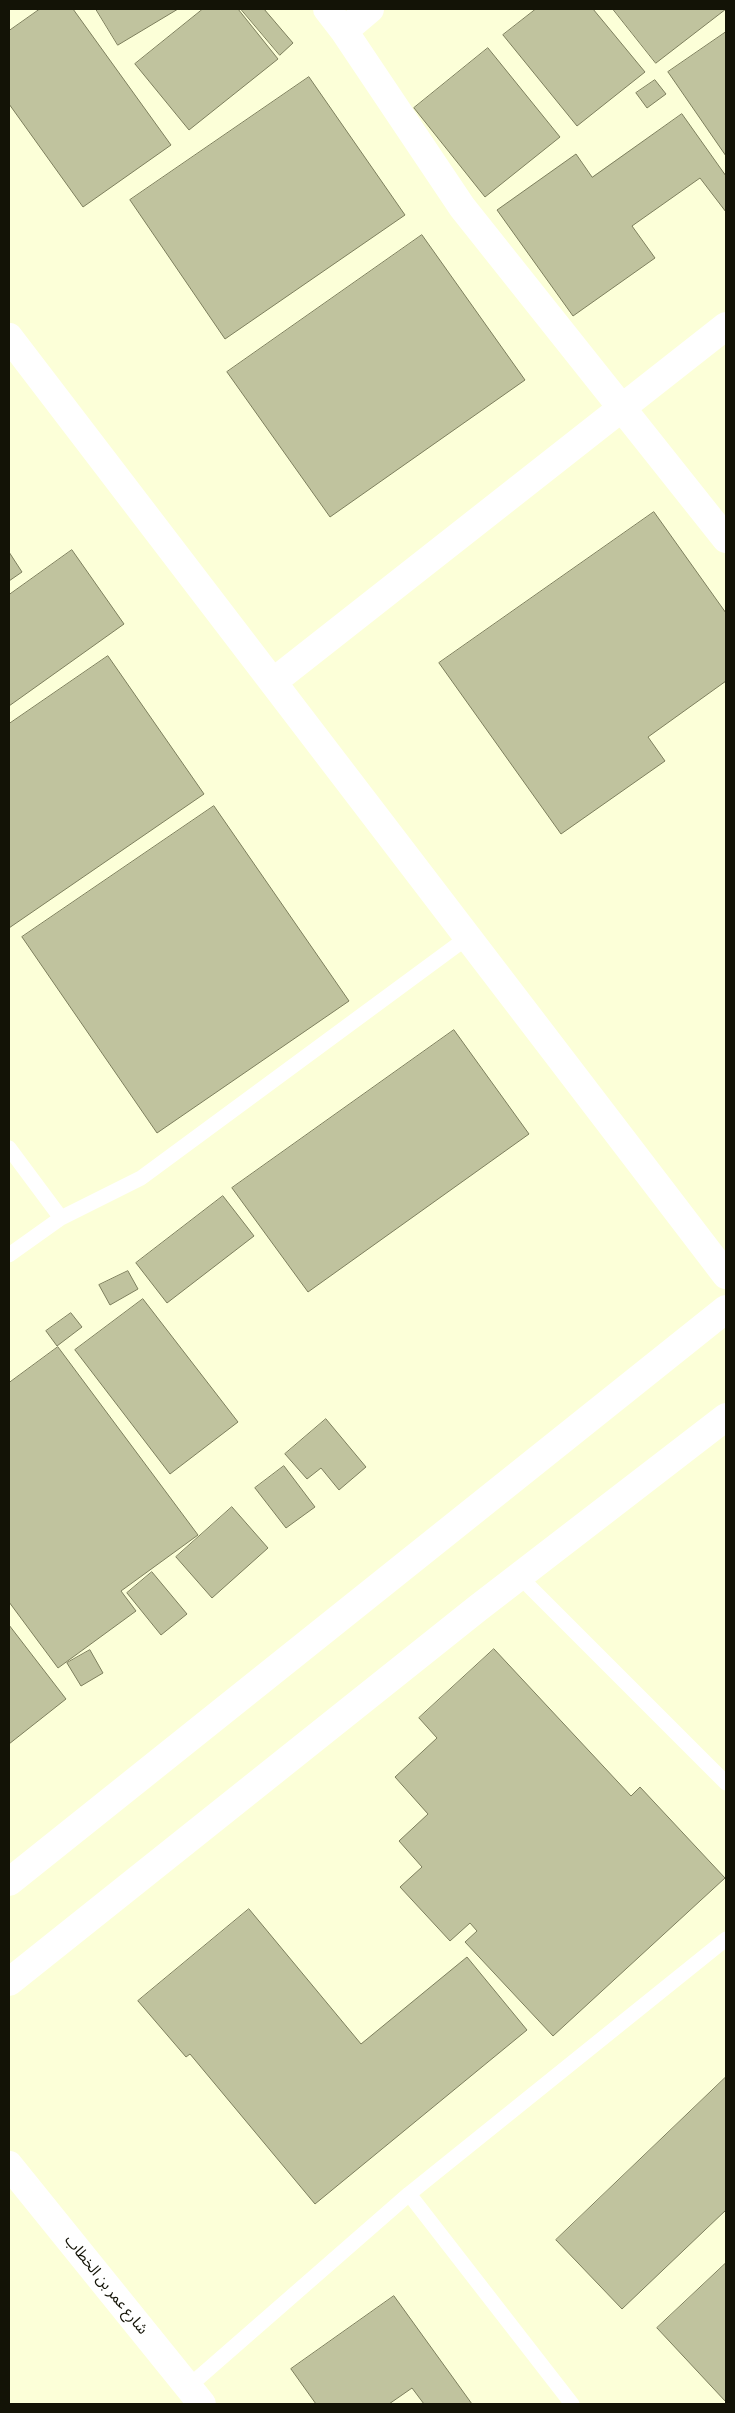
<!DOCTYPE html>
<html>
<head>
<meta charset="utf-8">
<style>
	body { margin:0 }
	#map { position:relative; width:735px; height:2413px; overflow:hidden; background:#fcffd8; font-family:Bitter,serif }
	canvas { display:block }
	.frame { position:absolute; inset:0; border:10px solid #131306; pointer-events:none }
</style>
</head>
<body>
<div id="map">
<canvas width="735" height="2413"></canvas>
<div class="frame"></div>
</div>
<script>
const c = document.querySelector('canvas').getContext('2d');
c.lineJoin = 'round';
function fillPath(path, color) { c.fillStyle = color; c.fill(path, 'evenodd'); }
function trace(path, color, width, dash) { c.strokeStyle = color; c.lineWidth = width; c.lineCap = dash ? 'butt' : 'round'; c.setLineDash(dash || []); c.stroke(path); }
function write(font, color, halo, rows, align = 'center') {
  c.font = font + ' Bitter,"Noto Sans Arabic",serif'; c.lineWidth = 5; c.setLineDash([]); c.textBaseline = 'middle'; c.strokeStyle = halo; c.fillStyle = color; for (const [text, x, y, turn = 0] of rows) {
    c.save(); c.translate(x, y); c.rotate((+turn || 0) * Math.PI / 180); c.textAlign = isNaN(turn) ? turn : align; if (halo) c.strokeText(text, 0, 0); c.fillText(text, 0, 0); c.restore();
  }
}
const building = new Path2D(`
	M40,9H73L171,145L83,207L9,104V31Z
	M96,9H178L118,45Z
	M203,9H238L278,59L189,130L135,64Z
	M241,9H264L293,43L280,55Z
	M536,9H593L645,72L577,126L503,35Z
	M613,9H726L656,63Z
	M726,32V156L668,72Z
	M488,48L560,137L485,197L414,108Z
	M309,77L405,215L225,339L130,200Z
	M655,80L666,94L647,108L636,93Z
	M682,114L726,176V212L700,178L632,226L655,258L573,316L497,210L576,154L592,177Z
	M422,235L525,380L330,517L227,372Z
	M654,512L726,613V681L648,737L665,761L561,834L439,663Z
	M72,550L124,624L9,706V595Z
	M9,552L22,572L9,581Z
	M108,656L204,794L9,928V724Z
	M214,806L349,1001L157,1133L22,937Z
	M454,1030L529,1134L308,1292L232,1188Z
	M223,1196L254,1236L167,1303L136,1263Z
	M128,1271L138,1289L110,1305L99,1285Z
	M143,1299L238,1422L170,1474L75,1350Z
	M71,1313L82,1327L57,1346L46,1331Z
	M58,1347L198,1535L121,1591L136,1611L58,1668L9,1602V1383Z
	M326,1419L366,1467L339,1490L321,1468L307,1479L285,1454Z
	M284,1466L315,1507L286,1528L255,1488Z
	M232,1507L268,1548L212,1598L176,1557Z
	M152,1572L187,1614L161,1635L127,1593Z
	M9,1625L66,1699L9,1744Z
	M494,1649L631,1796L640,1787L725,1878L553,2036L465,1942L477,1931L470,1923L450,1941L400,1887L422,1867L399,1841L428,1814L395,1777L437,1738L419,1718Z
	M90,1650L103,1673L81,1686L67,1663Z
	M249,1909L361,2044L467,1957L527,2030L315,2204L190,2054L186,2057L138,2001Z
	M726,2077V2210L622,2309L556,2240Z
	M726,2263V2402L657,2328Z
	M394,2296L472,2404H424L412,2388L389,2404H316L291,2369Z`);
fillPath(building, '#c0c39e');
trace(building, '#7d7f5d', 1);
trace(new Path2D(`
	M9,1148L61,1218L9,1255
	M61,1218L141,1178L468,937
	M519,1576L726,1783
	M409,2194L572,2404
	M188,2387L409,2194L726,1939`), '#fff', 15);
trace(new Path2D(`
	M327,9L344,31L370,9
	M344,31L462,207L726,539
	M9,337L726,1275
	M273,682L726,326`), '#fff', 28);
trace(new Path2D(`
	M9,1882L726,1309
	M9,1982L478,1608L726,1417`), '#fff', 28);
trace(new Path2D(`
	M9,2165L202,2404`), '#fff', 28);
write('15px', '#131306', '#fff', [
	["شارع عمر بن الخطاب",106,2285,51]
]);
</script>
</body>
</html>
